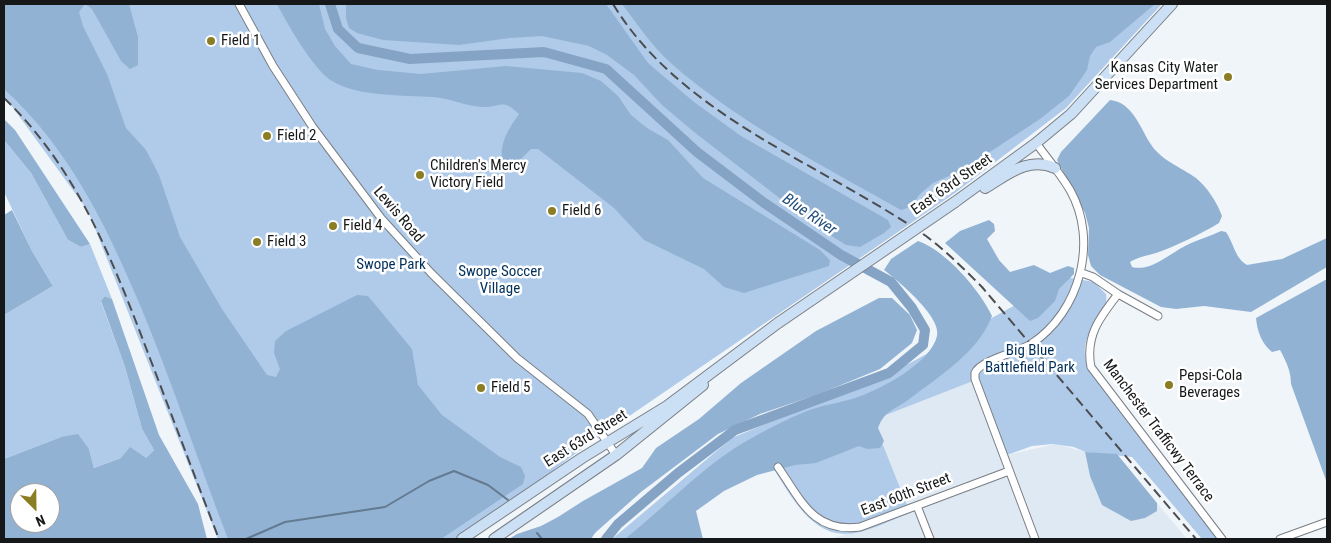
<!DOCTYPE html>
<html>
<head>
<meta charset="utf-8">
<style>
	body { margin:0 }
	#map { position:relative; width:1331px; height:543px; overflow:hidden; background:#f0f5fa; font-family:"Roboto Condensed",sans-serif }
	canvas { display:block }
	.frame { position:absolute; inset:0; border:5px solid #151718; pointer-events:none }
	.north { position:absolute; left:10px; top:483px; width:50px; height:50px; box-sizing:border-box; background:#fff; border:1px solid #a1a2a3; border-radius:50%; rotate:157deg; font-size:14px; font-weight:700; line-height:20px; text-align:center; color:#151718 }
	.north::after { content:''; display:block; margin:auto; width:18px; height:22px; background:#8b7d23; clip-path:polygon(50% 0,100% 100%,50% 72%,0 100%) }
</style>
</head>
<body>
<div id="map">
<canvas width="1331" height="543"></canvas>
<div class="frame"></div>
<div class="north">N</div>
</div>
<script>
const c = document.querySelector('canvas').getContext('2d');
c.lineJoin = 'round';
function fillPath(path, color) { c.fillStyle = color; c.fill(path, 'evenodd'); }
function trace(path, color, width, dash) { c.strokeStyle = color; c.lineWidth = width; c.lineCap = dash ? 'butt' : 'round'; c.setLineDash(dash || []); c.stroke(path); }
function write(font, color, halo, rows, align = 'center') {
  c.font = font + ' "Roboto Condensed",sans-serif'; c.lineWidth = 5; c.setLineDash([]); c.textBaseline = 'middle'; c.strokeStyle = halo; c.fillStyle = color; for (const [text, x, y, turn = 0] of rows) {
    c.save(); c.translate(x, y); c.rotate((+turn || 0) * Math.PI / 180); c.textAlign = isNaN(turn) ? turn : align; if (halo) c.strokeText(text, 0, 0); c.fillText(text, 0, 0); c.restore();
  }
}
fillPath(new Path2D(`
	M975,379L1007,455L1056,444L1085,452L1090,476L1156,511L1157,503L1187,539H830L854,532L873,420Z`), '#dee9f4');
fillPath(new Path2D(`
	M4,4H1162L1066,108L955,193L587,445L461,539H218L88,211L11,105L4,99Z
	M4,140L31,173L68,240L81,247L90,244L112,299L105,296L101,302L125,367L142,429L154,450L146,458H121L94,468L89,449L61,437L4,459V315L53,286L32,251L4,192Z
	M1066,277L1094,282L1106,294C1111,319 1070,331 1091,374L1217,539H1202L1132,457L1085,452L1074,447L1053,444L1032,446L1007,455L978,379L873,420L910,513C890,520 866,534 844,534C807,533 787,488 769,462L677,502L684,539H612L732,438L910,363Z`), '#b0cbe9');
fillPath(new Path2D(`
	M4,4H85L79,12L83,26L107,74L126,128L146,150L159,175L180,237L222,309L267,375L276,377L280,369L274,353L275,341L286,331L357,295L368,296L412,349L418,385L442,415L500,457L521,467L525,476L523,484L441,539H228C198,461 172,382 140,305C106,225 69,148 4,89Z
	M85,4H129L138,37V65L130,69L121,61L92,9Z
	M277,4H319L325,29L335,46L351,64L378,70L421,74L506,66L582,73L601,81L618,96L631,115L647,128L668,140L703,178L820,250L830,260L829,266L744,293L724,287L704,269L644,240L614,208L538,149H531L514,166H504C497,146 508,130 519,114C502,97 500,108 482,107C465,106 449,98 433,97C404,95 358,97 332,81C315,72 286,22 277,4Z
	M346,4H606L648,63L694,102L741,136L888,220L891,227L884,233L860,247L846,245L817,227L694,132L662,105L634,75L607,55L589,46L542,36L510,38L459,45L383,40L357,33L349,28L346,18Z
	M622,4H1155L1110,42L1096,47L1090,56L1087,70L1069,96L1040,119L993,150L956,173L933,183L920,194L910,207L901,210C826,168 737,121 673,65C653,48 638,25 622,4Z
	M1110,100C1132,102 1140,127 1150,143C1160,160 1181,167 1196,178C1207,187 1217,202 1222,216L1219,223C1201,234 1176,246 1156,253C1146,256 1138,257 1130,262L1132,267C1151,272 1169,254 1185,246C1196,240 1209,237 1221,231L1226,232C1234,244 1235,258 1247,265L1282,259L1327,238V267L1251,312L1204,306L1176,309L1161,307L1100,275L1091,266L1088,255L1089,228L1085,213L1057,160L1061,152Z
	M4,119L15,130L90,244L81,247L68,240L31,173L4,140Z
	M12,210L32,251L53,286L4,315V215Z
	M989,220L994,224L995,231L987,239L999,260L1010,272L1034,265L1050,273L1068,266L1074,268V274L1059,289L1055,301L1038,318L1030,321L945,243L960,231Z
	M918,241C945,250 980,290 992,316C978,353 938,377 908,400C894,410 884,411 878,428L884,441L880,448L867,449L859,446L816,463L795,465L757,475L724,491L696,511L703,539H625C664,508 700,469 743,443C763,431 785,420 807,411C822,405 840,403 855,398C880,390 931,363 937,336C942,317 898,281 884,270L891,259Z
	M1327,279V483L1291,384C1291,371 1286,361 1280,350L1272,352C1262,344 1257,331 1256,318Z
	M105,296L112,299L159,435L198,504L207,539H4V459L61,437L78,434L89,449L94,468L121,458L130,447L146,458L154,450L142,429L125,367L101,301ZM20,493H50V523H20Z
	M879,298H892L910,315L917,330L912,343L880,369L819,394L760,414L718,434L641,492L595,533L591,539H509L517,534L541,526L558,517L583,501L642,468L656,448L699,419L741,383L816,331Z
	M1085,452L1117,454L1157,503V511L1145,518L1131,521L1102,505L1090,476Z`), '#92b2d4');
trace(new Path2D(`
	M537,533L542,539
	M246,539L285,522L385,507L429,481L454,471L488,485L508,500`), '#637a91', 2);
trace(new Path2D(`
	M330,4L338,29L358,48L410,59L544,52L606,69L697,152L763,202L841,255L891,282L912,308L925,330L923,345L889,373L735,430L678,473L618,524L606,539`), '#85a4c5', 10);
const minor = new Path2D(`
	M239,4L273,66L312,126L381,218L431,273L517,358L588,414L616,455
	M1082,273L1093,277L1118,294C1100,317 1085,336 1091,367L1222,539
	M1118,294L1158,316
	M778,467C801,500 813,533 860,527L1009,471
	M917,506L930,539
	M1035,539L975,379V373C980,360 1017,353 1031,344C1080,312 1099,241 1070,190C1060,173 1047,158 1036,143
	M1280,539L1327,522`);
const secondary = new Path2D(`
	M985,188C1007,175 1028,156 1055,168
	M955,202L1036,143L1071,114L1172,4
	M462,539L582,458L667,406L778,323
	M494,539L616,455L703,385`);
trace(minor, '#7a7e83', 9);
trace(secondary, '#7a7e83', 12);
trace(minor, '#fff', 7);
trace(secondary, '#cbe0f4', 10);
trace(new Path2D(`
	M613,4C681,116 822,164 926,236C946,251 964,269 982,287L1196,539
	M4,98C79,170 115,266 151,361C174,421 196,480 219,539`), '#4b4d4f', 2, [10, 5]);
const secondaryBridge = new Path2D(`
	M778,323L955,202`);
trace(secondaryBridge, '#7a7e83', 12, []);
trace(secondaryBridge, '#cbe0f4', 10);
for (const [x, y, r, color] of [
	[211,41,5,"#8b7d23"],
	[1228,77,5,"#8b7d23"],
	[267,136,5,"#8b7d23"],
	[420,175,5,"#8b7d23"],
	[552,211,5,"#8b7d23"],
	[333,226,5,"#8b7d23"],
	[257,242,5,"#8b7d23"],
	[1169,385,5,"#8b7d23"],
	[481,388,5,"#8b7d23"]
]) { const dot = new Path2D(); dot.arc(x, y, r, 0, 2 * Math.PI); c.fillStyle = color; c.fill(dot); trace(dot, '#fff', 2); }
write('15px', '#151718', '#fff', [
	["Field 1",221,41],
	["Kansas City Water",1218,68,"right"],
	["Services Department",1218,85,"right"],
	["Field 2",277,136],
	["Children's Mercy",430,166],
	["Victory Field",430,183],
	["Field 6",562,211],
	["Field 4",343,226],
	["Field 3",267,242],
	["Pepsi-Cola",1179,376],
	["Beverages",1179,393],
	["Field 5",491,388]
], 'left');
write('15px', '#151718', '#fff', [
	["East 63rd Street",952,185,-35],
	["Lewis Road",398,215,49],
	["Manchester Trafficwy Terrace",1158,431,53],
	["East 63rd Street",586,439,-32],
	["East 60th Street",906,495,-21]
]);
write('15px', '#002f59', '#fff', [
	["Swope Park",391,265],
	["Swope Soccer",500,272],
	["Village",500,289],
	["Big Blue",1030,351],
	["Battlefield Park",1030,368]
]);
write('italic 16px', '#204e7a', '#fff', [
	["Blue River",809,215,34]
]);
</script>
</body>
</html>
